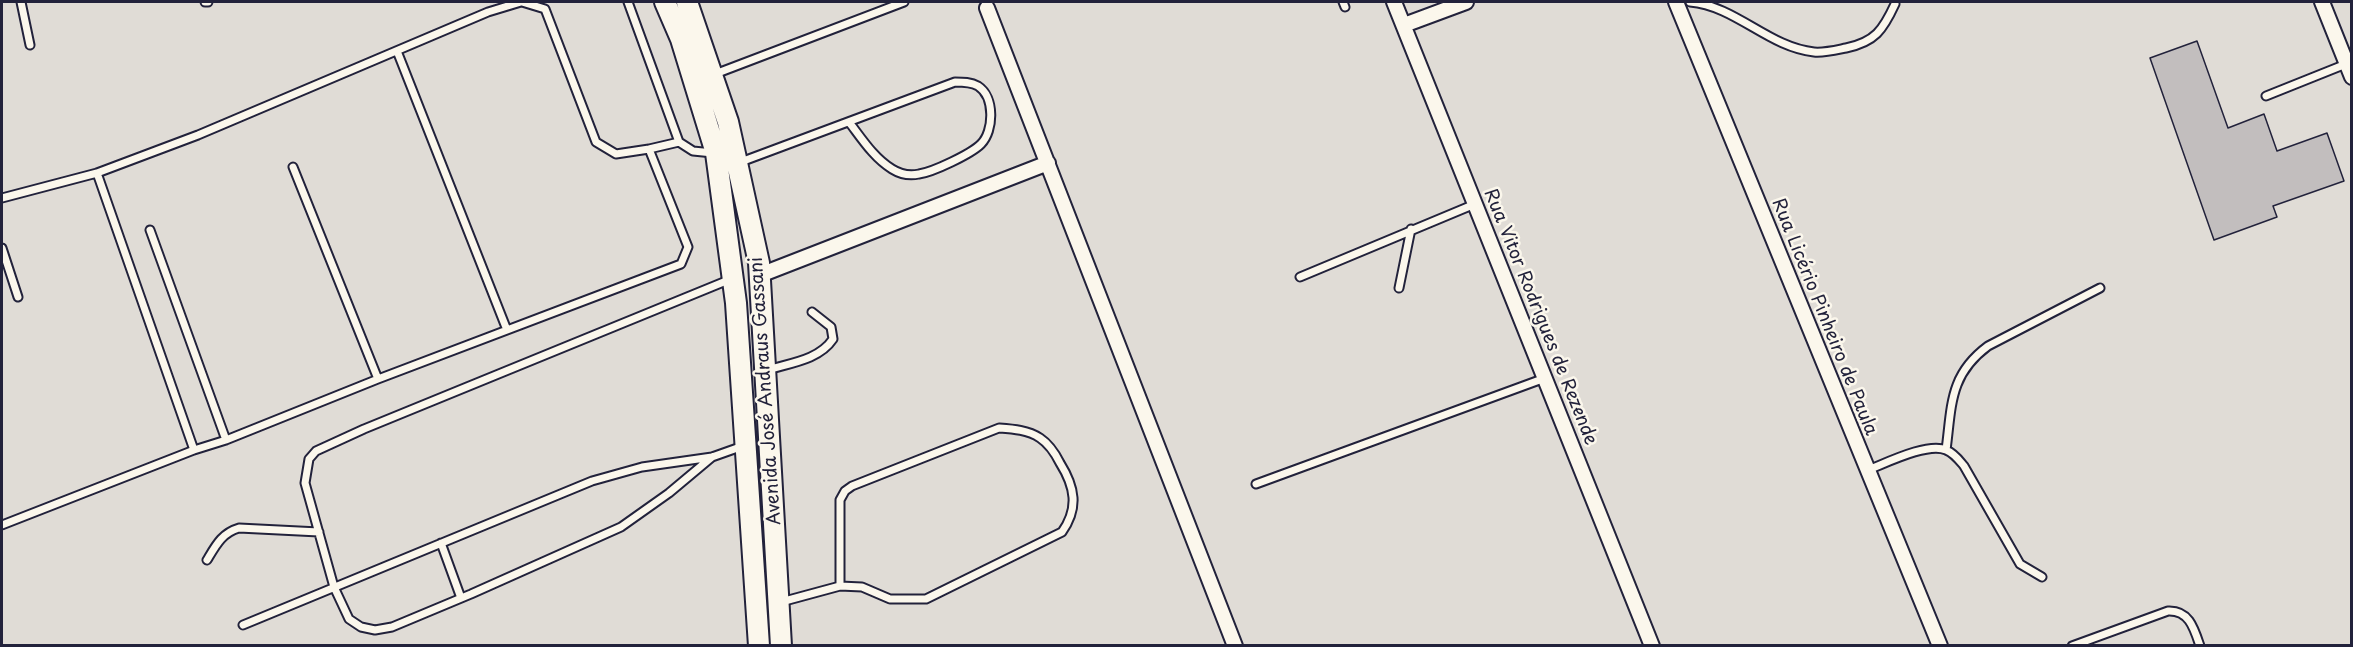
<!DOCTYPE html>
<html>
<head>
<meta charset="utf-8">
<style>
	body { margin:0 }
	#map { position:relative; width:2353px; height:647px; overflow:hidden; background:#f2eee5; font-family:"Playpen Sans",sans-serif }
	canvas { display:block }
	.frame { position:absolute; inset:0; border:3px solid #22223b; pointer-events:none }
</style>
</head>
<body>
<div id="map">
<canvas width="2353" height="647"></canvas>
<div class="frame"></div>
</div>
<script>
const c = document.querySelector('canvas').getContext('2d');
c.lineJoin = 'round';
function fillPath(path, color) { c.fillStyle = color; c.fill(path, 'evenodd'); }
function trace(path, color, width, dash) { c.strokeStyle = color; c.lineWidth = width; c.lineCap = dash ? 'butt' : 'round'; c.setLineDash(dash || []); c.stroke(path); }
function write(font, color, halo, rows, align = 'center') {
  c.font = font + ' "Playpen Sans",sans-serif'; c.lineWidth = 5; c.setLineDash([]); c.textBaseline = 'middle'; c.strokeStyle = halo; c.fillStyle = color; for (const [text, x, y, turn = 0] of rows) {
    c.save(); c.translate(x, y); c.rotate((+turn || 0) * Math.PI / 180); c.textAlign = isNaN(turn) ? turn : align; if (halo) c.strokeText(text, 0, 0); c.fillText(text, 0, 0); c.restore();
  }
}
fillPath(new Path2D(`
	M2,2H2351V645H2Z`), '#e0dcd6');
const building = new Path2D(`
	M2197,41L2228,128L2264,114L2277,151L2327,133L2344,181L2273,206L2277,217L2214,240L2150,58Z`);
fillPath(building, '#c2bebe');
trace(building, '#22223b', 1.5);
const lane = new Path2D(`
	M21,2L30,45
	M205,2H208
	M521,2L488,12L198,135L97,173L194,450L226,440L378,379L681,264L688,247L649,149
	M522,2L545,9L596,142L616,154L649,149L679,142
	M628,2L679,142L693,151L713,153
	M1343,2L1345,7
	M1690,2C1736,6 1768,47 1814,52C1824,53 1836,50 1846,48C1875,42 1883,30 1895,4
	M397,51L507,330
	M715,74L904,2
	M2266,96L2346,64
	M738,163L955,82C963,82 971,82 978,86C995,97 994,131 981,144C971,154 933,172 919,174C910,176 900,174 892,169C874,158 862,139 849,122
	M293,167L378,379
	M2,198L97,173
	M150,230L226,440
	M2,248L18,297
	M1300,277L1475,204
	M1399,288L1411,229
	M767,370C790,363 819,360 833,339L831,327L812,312
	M1946,450C1952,405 1949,375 1988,346L2100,288
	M712,457L669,493L621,527L471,594L392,627L375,630L361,627L349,619L334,587L305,483L309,459L316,451L364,429L731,279
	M1868,470C1886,463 1928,442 1946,450C1954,453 1959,460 1964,466L2020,564L2042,577
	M1256,484L1545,378
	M2,525L194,450
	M441,543L461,598
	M207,560C216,545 222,533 239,528L319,532
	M781,602L840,586L862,587L890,599H926L1062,532C1079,508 1075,487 1060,463C1055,453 1049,444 1040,438C1028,430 1013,429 999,428L852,486L845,491L840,500V586
	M243,625L592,481L642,467L712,457L743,446
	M2072,646L2168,611C2189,610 2194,628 2200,646`);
const street = new Path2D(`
	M1394,2L1652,646
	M1676,2L1940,646
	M2322,2L2352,77
	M987,8L1235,646
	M1404,25L1466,2
	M760,275L1048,163`);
const secondary = new Path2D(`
	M665,2L681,39L716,153L736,303L759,646
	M687,2L728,122L759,263L781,646`);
trace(lane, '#22223b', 11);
trace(street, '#22223b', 18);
trace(secondary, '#22223b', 24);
trace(lane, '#fbf7ec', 7);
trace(street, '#fbf7ec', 14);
trace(secondary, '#fbf7ec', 20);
write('18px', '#22223b', '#fbf7ec', [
	["Rua Vitor Rodrigues de Rezende",1540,317,68],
	["Rua Licério Pinheiro de Paula",1824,317,68],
	["Avenida José Andraus Gassani",766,391,-94]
]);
</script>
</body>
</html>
